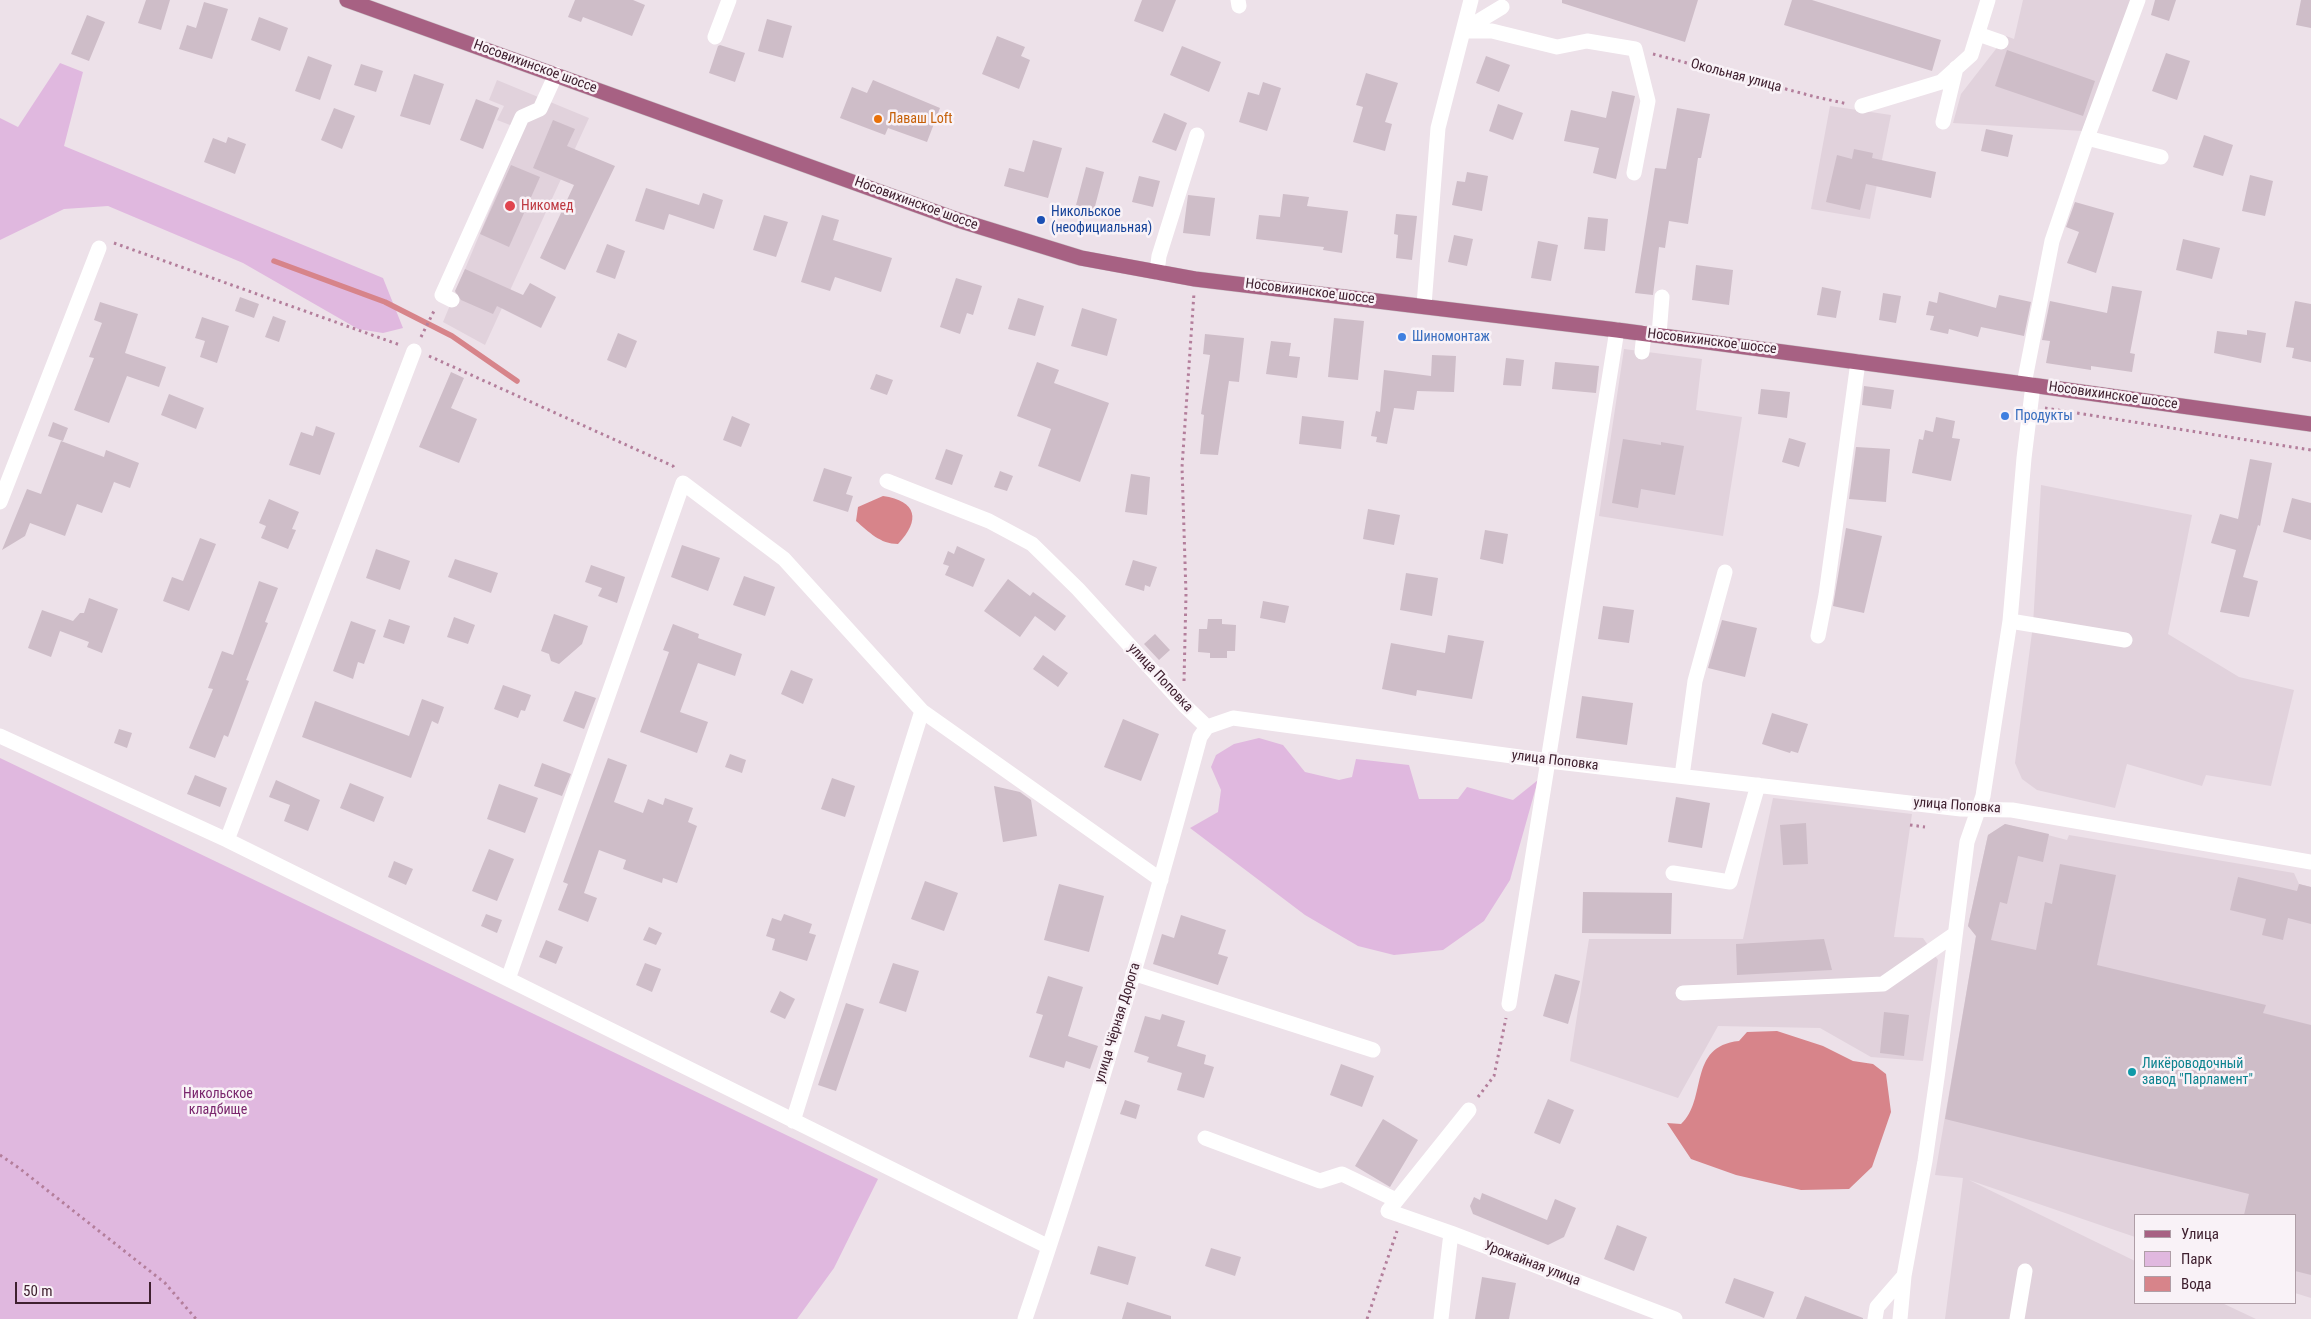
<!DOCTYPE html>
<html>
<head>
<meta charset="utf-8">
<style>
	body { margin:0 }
	#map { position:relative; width:2311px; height:1319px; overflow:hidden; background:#ede1e9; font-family:"Roboto Condensed",sans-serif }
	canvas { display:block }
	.legend { position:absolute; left:2134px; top:1214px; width:162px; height:90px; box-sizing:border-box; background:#f9f2f7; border:1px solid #af9ea7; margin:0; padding:6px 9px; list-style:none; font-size:15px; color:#3f202f }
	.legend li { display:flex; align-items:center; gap:10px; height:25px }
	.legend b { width:25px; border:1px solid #af9ea7 }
	.scale { position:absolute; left:15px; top:1282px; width:136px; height:22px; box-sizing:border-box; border:2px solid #3f202f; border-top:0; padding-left:6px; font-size:15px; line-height:18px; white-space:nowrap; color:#3f202f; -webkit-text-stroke:4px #f9f2f7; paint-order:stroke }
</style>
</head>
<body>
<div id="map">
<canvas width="2311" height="1319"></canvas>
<ul class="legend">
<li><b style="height:6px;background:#a76183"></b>Улица</li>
<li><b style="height:14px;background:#e0b8df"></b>Парк</li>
<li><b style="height:14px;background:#d7848a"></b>Вода</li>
</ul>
<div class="scale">50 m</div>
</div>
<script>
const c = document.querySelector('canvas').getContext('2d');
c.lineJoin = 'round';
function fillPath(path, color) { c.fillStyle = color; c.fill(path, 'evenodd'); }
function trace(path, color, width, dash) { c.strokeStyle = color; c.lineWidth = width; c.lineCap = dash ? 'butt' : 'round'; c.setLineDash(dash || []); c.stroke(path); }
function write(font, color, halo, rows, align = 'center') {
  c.font = font + ' "Roboto Condensed",sans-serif'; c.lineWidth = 5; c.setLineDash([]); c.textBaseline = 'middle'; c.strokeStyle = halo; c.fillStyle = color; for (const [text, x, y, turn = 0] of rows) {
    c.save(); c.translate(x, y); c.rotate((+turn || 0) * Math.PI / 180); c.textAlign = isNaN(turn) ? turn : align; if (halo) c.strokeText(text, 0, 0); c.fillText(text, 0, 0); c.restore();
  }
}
fillPath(new Path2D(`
	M2023,0H2133L2082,131L1953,123L1961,94L2006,36L2014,39Z
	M497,80L589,118L485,345L443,322L523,130L497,120L504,106L489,100Z
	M1830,106L1891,115L1870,219L1811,209Z
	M1624,349L1702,359L1696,410L1742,417L1723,536L1599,516Z
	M2041,485L2192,515L2168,634L2239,677L2294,690L2271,786L2206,775L2202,786L2127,764L2115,808L2037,790L2022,779L2015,763L2033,625Z
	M1773,798L1912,814L1894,937L1923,938L1938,960L1923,1061L1871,1057L1820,1028L1718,1026L1678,1098L1570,1061L1589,939H1743Z
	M2005,824L2067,840L2069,835L2294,873L2299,884L2311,887V1298L2295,1293V1215H2135V1237L1969,1180L2135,1261V1303H2222L2256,1319H1945L1963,1178L1935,1175L1976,936L1968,926L1988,835Z`), '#e1d2dc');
fillPath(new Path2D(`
	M60,63L83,72L64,146L383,278L403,328L383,333L358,329L243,263L108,206L64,209L0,240V118L18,127Z
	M1259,738L1283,745L1305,772L1339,780L1352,777L1356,759L1409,765L1419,799H1458L1467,787L1513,800L1538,780L1510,880L1484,921L1443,950L1394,955L1358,946L1305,915L1190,828L1218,812L1221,790L1211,767L1216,755L1234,744Z
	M0,758L878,1179L834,1268L797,1319H0Z`), '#e0b8df');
fillPath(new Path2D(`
	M883,496C917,501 921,520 898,544C880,544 869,532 856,521L858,507Z
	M1777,1031L1823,1046L1853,1061L1873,1064L1886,1074L1891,1112L1872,1167L1849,1189L1801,1190L1736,1175L1691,1159L1667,1123L1681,1124C1708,1100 1687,1046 1739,1041L1747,1032Z`), '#d7848a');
trace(new Path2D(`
	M274,261L385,302L452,336L517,381`), '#d7848a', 5.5);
fillPath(new Path2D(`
	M146,0H170L161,30L138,23Z
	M575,0H633L645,5L632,36L583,17L581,22L568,17Z
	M1142,0H1176L1163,32L1134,21Z
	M1562,0H1698L1685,42L1562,3Z
	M1792,0H1812L1941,40L1932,71L1784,25Z
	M2155,0H2176L2169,21L2151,15Z
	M2301,0H2311V28L2296,25Z
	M204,2L228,9L212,59L179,49L187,25L196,28Z
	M87,15L105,22L89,61L71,54Z
	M259,17L288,28L280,51L251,40Z
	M767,19L792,26L783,58L758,51Z
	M997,36L1025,47L1021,56L1030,60L1019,89L982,74Z
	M720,45L745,53L735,82L709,73L718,46Z
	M1182,46L1221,62L1209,92L1170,75Z
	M2007,50L2095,81L2083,116L1995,86Z
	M2166,53L2190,61L2177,100L2152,91Z
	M308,56L332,65L320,100L295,91Z
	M1486,56L1510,65L1499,92L1476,83Z
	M361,64L383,71L376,92L354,85Z
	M1366,73L1398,83L1385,122L1392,124L1385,151L1353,142L1363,107L1356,105Z
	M414,74L444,84L430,125L400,116Z
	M873,80L940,108L927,142L888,128L885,135L840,118L852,87L867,93Z
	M1263,82L1281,88L1267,131L1239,122L1248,92L1259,95Z
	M1612,91L1635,96L1616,179L1593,173L1599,148L1564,141L1571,110L1606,118Z
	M476,99L499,108L483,149L460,140Z
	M1498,104L1523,113L1513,140L1489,131Z
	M334,108L355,116L342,149L321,140Z
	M1677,108L1710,114L1701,158H1698L1688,224L1669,221L1665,248L1659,247L1653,295L1635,293L1655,168L1666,169Z
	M1164,113L1187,123L1176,151L1152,142Z
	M553,120L575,129L567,146L615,166L565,270L540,258L574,185L533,168Z
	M1986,129L2013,135L2008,157L1981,151Z
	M2204,135L2233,145L2223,176L2193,167Z
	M228,137L246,144L235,174L204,162L213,138L226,143Z
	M1033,140L1062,148L1048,198L1004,186L1009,168L1024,172Z
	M1854,149L1873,153L1872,158L1936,172L1931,198L1866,184L1860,210L1826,202L1837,155L1852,159Z
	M511,165L540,177L509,247L480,234Z
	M1086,167L1104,172L1094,210L1076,205Z
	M1467,172L1488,176L1482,211L1452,205L1457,181L1465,182Z
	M2250,175L2273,181L2265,216L2242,211Z
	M1139,176L1160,181L1153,207L1132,202Z
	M646,188L699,205L703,193L723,200L714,229L669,214L664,230L635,221Z
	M1283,194L1309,197L1307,206L1348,211L1342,253L1323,250L1324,247L1256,239L1259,215L1280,217Z
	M1188,195L1215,198L1210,236L1183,233Z
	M2075,202L2114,213L2096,273L2067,263L2079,232L2066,227Z
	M1396,214L1417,216L1412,260L1396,258L1398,235L1394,234Z
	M764,215L788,222L776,257L753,250Z
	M822,215L839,220L833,240L892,258L881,292L835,277L830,291L801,282Z
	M1588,217L1608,219L1605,251L1584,249Z
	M1454,235L1473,239L1467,266L1448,262Z
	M2183,239L2220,248L2212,279L2176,270Z
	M1538,241L1558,245L1551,281L1531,278Z
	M607,244L625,251L615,279L596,272Z
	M1696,265L1733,270L1729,305L1692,300Z
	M465,269L523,295L530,283L556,297L541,328L497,306L493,314L461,300L455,291Z
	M956,278L982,286L973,315L967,313L960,334L940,327Z
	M2112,286L2142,291L2130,353L2135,354L2132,372L2091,366V370L2046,363L2050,341L2042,340L2050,301L2107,313Z
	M1822,287L1841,291L1836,318L1817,315Z
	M1939,292L1996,308L1999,295L2031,302L2024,336L1981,327L1978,337L1949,329L1948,334L1930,330L1934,316L1926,315L1929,301L1937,303Z
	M1883,293L1901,296L1896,323L1879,320Z
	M240,297L259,304L254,318L235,311Z
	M1018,298L1044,306L1035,336L1008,329Z
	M2295,301L2311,304V362L2292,358L2294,348L2286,347Z
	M100,302L138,314L125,353L166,367L159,387L127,376L109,423L74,410L94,358L89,357L102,323L94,320Z
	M1082,308L1117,319L1107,356L1071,346Z
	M273,316L286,321L279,342L265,337Z
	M202,317L229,326L217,363L200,357L205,341L195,338Z
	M1334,318L1364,321L1358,380L1328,377Z
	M2247,330L2266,333L2261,363L2214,353L2217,331L2247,335Z
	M618,333L637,341L626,368L607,360Z
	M1205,334L1244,338L1239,382L1229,381L1218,455L1200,454L1204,415L1201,414L1210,355L1203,354Z
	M1271,341L1291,343L1289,356L1300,357L1297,378L1266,374Z
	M1432,355L1456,356L1454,392L1417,391L1414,410L1394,408L1387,444L1376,442L1377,437L1371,436L1376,411L1380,412L1384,370L1431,376Z
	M1506,358L1524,360L1521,386L1503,385Z
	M1037,362L1059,370L1054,383L1109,403L1080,482L1038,466L1051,429L1017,416Z
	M1555,362L1599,366L1596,393L1552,389Z
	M451,372L464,378L451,408L477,419L459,463L419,447Z
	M876,374L893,380L887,395L870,389Z
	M1864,386L1894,390L1891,409L1862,405Z
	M1761,389L1790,392L1787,418L1758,414Z
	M169,394L204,408L196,429L161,415Z
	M732,416L750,424L741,447L723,440Z
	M1302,416L1344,421L1341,449L1299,444Z
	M1936,417L1955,421L1952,438L1960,439L1951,481L1912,473L1919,439L1923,440L1925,430L1933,432Z
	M53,422L68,428L63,441L48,436Z
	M316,426L335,433L320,475L289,465L301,432L313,436Z
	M1789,438L1806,443L1799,467L1782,462Z
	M1623,439L1661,445V442L1684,446L1675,495L1641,489L1638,508L1612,503Z
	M61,441L104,457L106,450L139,463L130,488L114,482L102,513L77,504L65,536L30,523L25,536L2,550L27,489L41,494Z
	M1856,447L1890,449L1886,502L1849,499Z
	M946,449L963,455L952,485L935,479Z
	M2250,459L2272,463L2260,526L2258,525L2243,577L2258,581L2249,617L2220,612L2236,550L2211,543L2220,514L2238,519Z
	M824,468L852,477L846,494L853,496L848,512L813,501Z
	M1000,471L1013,476L1007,491L994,487Z
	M1131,474L1150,477L1147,515L1125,512Z
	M2292,498L2311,503V540L2283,532Z
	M269,499L299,512L292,529L296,530L288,549L261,538L266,526L259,523Z
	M1368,509L1400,515L1394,545L1363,539Z
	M1846,528L1882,536L1864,613L1833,606Z
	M1485,530L1508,534L1503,564L1480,559Z
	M200,538L216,544L189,611L163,601L172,577L183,581Z
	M682,545L720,558L708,591L671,577Z
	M957,546L985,559L973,587L945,575L949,566L943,564L948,551L954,554Z
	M376,549L410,561L400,590L366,578Z
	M455,559L498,573L491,593L448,577Z
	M1133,560L1157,567L1150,587L1145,585L1144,591L1125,585Z
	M591,565L625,577L617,603L598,596L602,588L585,582Z
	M1406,573L1438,578L1432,616L1400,610Z
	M744,576L775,587L765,616L733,605Z
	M1008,579L1030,596L1033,592L1066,616L1055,631L1035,616L1020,637L984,611Z
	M259,581L278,588L265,622L268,623L246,680L249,681L228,737L224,735L215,758L189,748L213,689L208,688L222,651L233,655Z
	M89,598L118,609L102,653L87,647L89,642L60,631L51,657L28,648L42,610L73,621L80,613H84Z
	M1263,601L1289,606L1285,623L1260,618Z
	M1603,606L1634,610L1629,643L1598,639Z
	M554,614L588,626L582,644L559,664L551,661L549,654L541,651Z
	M454,617L475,625L468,644L447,637Z
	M389,619L410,626L404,644L383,637Z
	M1208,619H1222V624L1236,625L1235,651H1227V658H1210V653L1198,652L1199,629H1207Z
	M1722,620L1757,628L1745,677L1708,668Z
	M351,621L376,630L364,664L358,662L353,679L333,671Z
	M673,624L699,634L698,638L742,654L735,676L698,663L680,712L708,722L697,753L640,732L669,652L663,650Z
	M1155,634L1170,650L1159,660L1144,644Z
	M1448,635L1484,641L1472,699L1417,690L1416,696L1382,689L1391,643L1445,653Z
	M1043,655L1068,673L1058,687L1033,669Z
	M791,670L813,679L803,704L781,694Z
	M503,685L531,695L525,711L521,710L518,718L494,709Z
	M575,691L596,698L584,729L563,721Z
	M1582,696L1633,703L1627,745L1576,738Z
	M422,699L444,707L438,724L432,721L411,778L302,737L315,701L409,736Z
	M1772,713L1808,724L1798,753L1791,751L1790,753L1762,744Z
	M1123,719L1159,734L1141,781L1104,767Z
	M119,729L132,733L127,748L114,743Z
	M730,754L746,760L742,773L725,767Z
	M608,758L627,765L614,802L643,813L648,799L663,805L665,798L693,808L688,822L697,826L677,883L663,878L662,883L623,869L626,860L599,850L584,893L597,898L588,922L558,910L568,884L563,882Z
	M542,763L571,774L562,796L534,786Z
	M195,775L227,788L220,807L187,794Z
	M832,778L855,786L845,817L821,809Z
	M276,780L320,800L308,831L284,821L290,805L269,797Z
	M350,783L384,797L374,822L340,808Z
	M499,784L538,798L525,833L487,819Z
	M994,786L1020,792L1031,800L1037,836L1003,842Z
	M1676,797L1710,803L1702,848L1668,842Z
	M1806,823L1808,864L1783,865L1780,825Z
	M2005,824L2049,834L2043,862L2018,856L2007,904L2000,902L1991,940L2036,950L2045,902L2052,904L2060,864L2116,875L2097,965L2266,1005L2263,1013L2311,1025V1275L2295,1271V1215H2244L2249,1194L1945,1119L1976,936L1968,926L1988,835Z
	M489,849L514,859L497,901L472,891Z
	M394,861L413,869L406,885L388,877Z
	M2238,877L2297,891L2299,884L2311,887V924L2288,918L2283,940L2262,935L2266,919L2230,910Z
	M925,881L958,893L944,931L911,919Z
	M1059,884L1104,896L1089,952L1044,940Z
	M1583,892L1672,893L1671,934L1582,933Z
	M486,914L502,920L497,933L481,926Z
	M784,914L812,924L809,933L816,935L807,961L772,950L775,939L766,936L772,918L781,921Z
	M1181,915L1226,930L1218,954L1228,957L1218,985L1153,964L1162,934L1174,938Z
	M649,927L662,933L656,945L643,940Z
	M1824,939L1832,970L1737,975L1736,944Z
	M546,940L563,947L556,964L539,957Z
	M645,963L661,969L652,992L636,985Z
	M893,963L919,971L906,1012L879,1003Z
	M1555,974L1580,981L1568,1024L1543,1016Z
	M1048,976L1083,987L1068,1036L1098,1046L1090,1069L1066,1061L1064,1068L1029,1057L1043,1015L1036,1013Z
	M780,991L795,999L785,1019L770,1012Z
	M846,1003L864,1009L836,1091L818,1085Z
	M1884,1012L1909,1015L1904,1056L1880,1053Z
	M1162,1014L1185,1021L1177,1046L1206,1055L1204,1064L1214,1067L1204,1098L1177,1090L1182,1073L1147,1062L1149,1057L1134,1052L1145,1016L1160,1020Z
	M1341,1064L1374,1076L1362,1107L1330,1095Z
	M1548,1099L1574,1110L1560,1144L1534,1133Z
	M1125,1100L1140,1105L1136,1119L1120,1114Z
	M1383,1119L1418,1140L1390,1187L1355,1166Z
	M1482,1193L1547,1220L1555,1199L1576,1208L1564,1237L1548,1245L1473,1214L1470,1206L1474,1197L1480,1200Z
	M1617,1225L1647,1237L1634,1271L1604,1259Z
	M1098,1246L1136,1257L1128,1285L1090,1274Z
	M1211,1248L1241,1257L1235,1276L1205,1266Z
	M1482,1277L1516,1283L1509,1319H1475Z
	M1734,1278L1774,1292L1764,1318L1725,1303Z
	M1805,1296L1863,1318V1319H1796Z
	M1127,1302L1171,1316V1319H1122Z`), '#cebdc8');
const major = new Path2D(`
	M347,0L958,220L1081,258L1195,279L1617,330L2024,384L2311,424`);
trace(major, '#c9c1c5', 16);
trace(new Path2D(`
	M1653,54L1816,97L1848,104
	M114,243L400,345
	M421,337L435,309
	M429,356L673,466L675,470
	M2045,408L2311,450
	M1184,681L1186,594L1182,467L1194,293
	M1910,825L1925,827
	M1478,1097L1494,1076L1506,1018
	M0,1155L19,1168L165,1283L196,1319
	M1367,1319L1397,1231`), '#b37e9b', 3, [2.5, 4]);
trace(new Path2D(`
	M1238,0L1239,6
	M2138,0L2087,138L2161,157
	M1464,30L1502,7
	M1463,31H1492L1557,47L1587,41L1635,49L1648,101L1634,173
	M1978,34L2001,42
	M715,37L729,0
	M1862,106L1941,82L1971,55L1988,0
	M1943,122L1956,68
	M1157,272L1159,256L1197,135
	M452,300L442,295L522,117L540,109L556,74
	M1424,305L1438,128L1471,0
	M1659,335L1662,297
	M1642,352L1644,333
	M2024,384L2052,241L2087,138
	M887,481L989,521L1032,544L1078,589L1184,705L1207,727
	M0,502L99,248
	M2010,621L2125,640
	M1818,636L1826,595L1858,362
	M1207,727L1233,718L1549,761L1961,809L2012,810L2311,862
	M0,736L227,840L1049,1247
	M1682,776L1695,681L1725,572
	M227,840L414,351
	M1673,873L1730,882L1758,785
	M1133,973L1373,1050
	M508,979L683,483L784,559L922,711L1161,880
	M1683,993L1883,984L1955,934
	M1509,1004L1617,330
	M1469,1110L1388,1211L1451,1233L1675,1319
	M793,1121L922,711
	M1205,1138L1320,1181L1342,1174L1396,1200
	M1025,1319C1090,1127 1147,933 1200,737L1207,727
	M1441,1319L1451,1233
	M1875,1319L1877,1307L1904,1276
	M1900,1319L1904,1276L1925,1161L1938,1071L1967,842L1983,796L2010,621L2024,458L2033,385
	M2017,1319L2025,1271`), '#fff', 15);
trace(major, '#a76183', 15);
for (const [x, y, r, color] of [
	[878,119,5,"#e8710a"],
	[510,206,6,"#e0444e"],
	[1041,220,5,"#1a4fb4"],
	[1402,337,5,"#3f7fe0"],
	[2005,416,5,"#3f7fe0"],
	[2132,1072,5,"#0f9aa8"]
]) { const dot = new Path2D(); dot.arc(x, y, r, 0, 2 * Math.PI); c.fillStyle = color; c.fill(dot); trace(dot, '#f9f2f7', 2); }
write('14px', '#3f202f', '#f9f2f7', [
	["Носовихинское шоссе",535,67,20],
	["Окольная улица",1736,76,15],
	["Носовихинское шоссе",916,204,20],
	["Носовихинское шоссе",1310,292,7],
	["Носовихинское шоссе",1712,342,7],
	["Носовихинское шоссе",2113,396,8],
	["улица Поповка",1160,678,47],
	["улица Поповка",1555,761,7],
	["улица Поповка",1957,806,4],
	["улица Чёрная Дорога",1118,1023,-73],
	["Урожайная улица",1532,1264,21]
]);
write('14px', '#c56008', '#f9f2f7', [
	["Лаваш Loft",888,119]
], 'left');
write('14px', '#be3a42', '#f9f2f7', [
	["Никомед",521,206]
], 'left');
write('14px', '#164399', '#f9f2f7', [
	["Никольское",1051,212],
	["(неофициальная)",1051,228]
], 'left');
write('14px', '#366cbe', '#f9f2f7', [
	["Шиномонтаж",1412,337],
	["Продукты",2015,416]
], 'left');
write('14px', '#0d838f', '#f9f2f7', [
	["Ликёроводочный",2142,1064],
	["завод \"Парламент\"",2142,1080]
], 'left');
write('14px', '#7a266d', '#f9f2f7', [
	["Никольское",218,1094],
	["кладбище",218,1110]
]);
</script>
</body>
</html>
